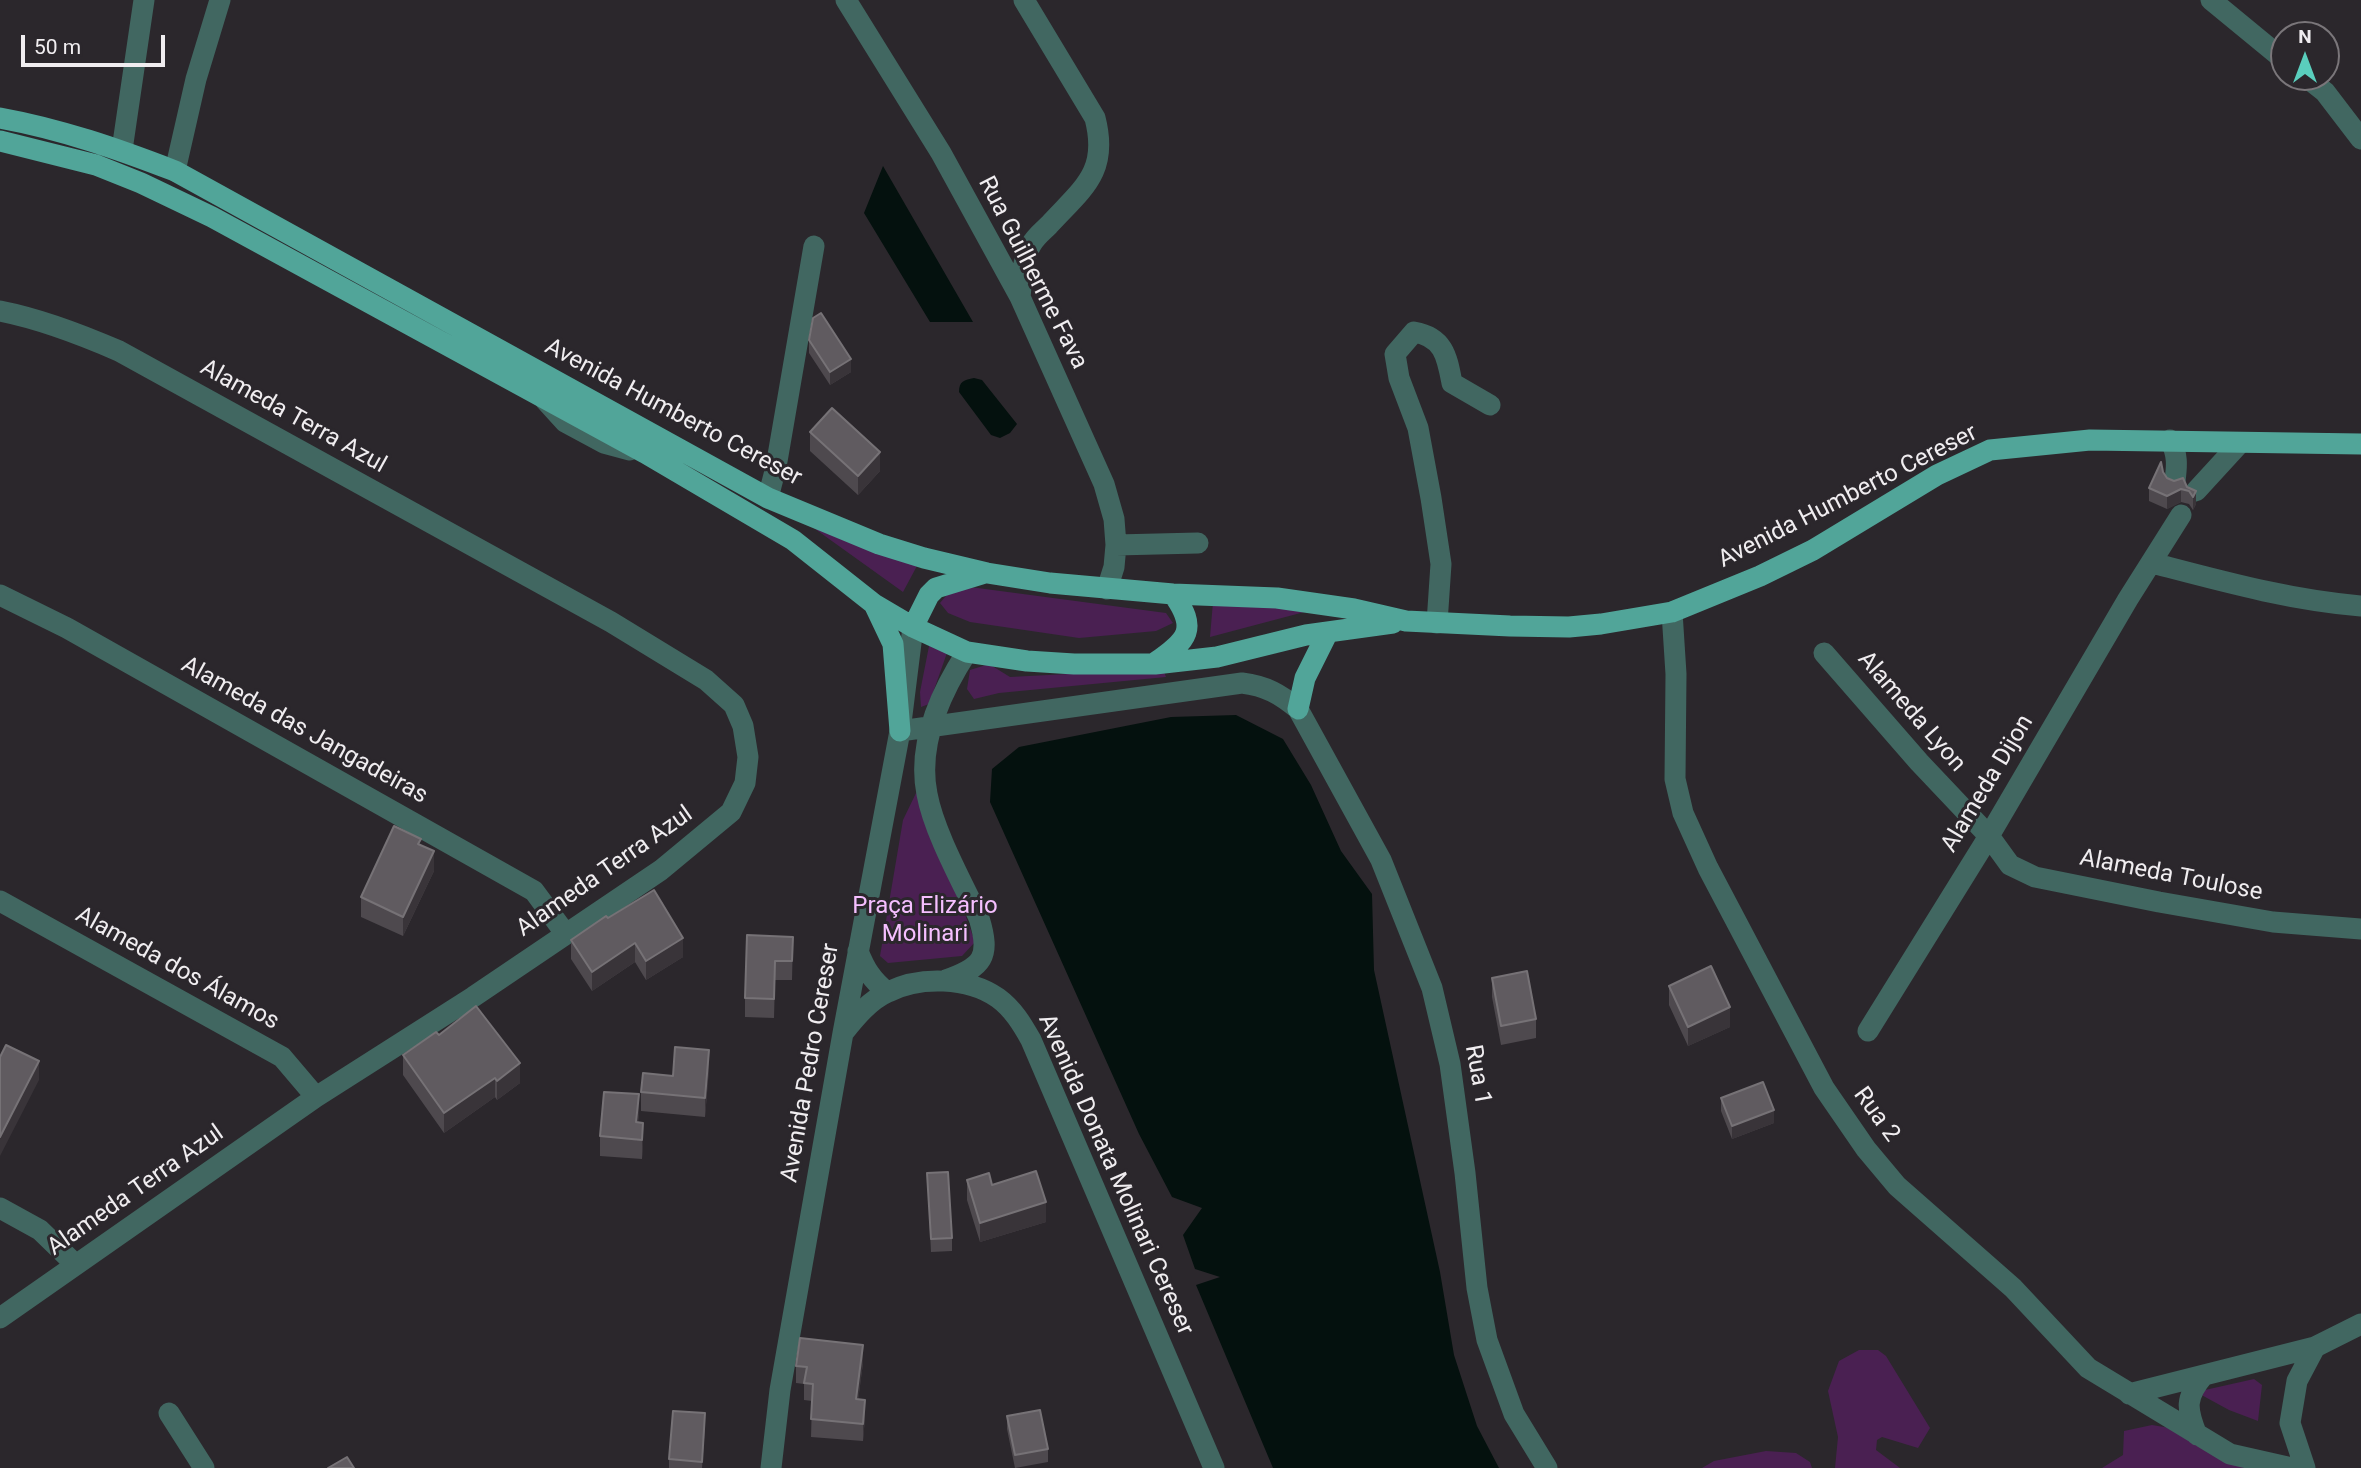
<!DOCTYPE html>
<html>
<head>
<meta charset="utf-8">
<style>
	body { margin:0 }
	#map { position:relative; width:2361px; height:1468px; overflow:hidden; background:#2b272c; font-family:Roboto,sans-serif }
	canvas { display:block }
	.north { position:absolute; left:2270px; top:21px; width:70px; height:70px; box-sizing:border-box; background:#2b272c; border:2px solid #7a767a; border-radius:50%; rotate:0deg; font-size:19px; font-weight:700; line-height:28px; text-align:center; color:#f0edf0 }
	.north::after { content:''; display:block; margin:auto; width:24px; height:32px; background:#5acebd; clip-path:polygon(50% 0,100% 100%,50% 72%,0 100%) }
	.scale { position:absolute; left:21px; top:35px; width:144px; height:32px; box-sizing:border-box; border:4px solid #f0edf0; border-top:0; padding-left:9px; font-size:21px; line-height:24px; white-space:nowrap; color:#f0edf0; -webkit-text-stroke:5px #2b272c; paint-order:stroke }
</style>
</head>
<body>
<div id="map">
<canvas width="2361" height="1468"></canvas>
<div class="north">N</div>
<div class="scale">50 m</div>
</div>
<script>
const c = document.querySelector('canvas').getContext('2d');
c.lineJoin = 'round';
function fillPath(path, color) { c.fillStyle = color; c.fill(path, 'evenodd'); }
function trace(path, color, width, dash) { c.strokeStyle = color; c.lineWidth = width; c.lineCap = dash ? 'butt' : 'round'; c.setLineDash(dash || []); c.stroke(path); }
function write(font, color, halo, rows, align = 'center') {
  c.font = font + ' Roboto,sans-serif'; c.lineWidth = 6; c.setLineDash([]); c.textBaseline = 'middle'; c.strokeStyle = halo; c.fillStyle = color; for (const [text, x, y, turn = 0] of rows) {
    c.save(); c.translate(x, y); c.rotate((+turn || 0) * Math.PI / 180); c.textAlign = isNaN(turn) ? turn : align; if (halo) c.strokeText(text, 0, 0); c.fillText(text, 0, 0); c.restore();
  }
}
fillPath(new Path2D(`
	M797,516L918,564L903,592Z
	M955,585L1166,613L1173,623L1156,631L1079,638L970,622L948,613L940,603Z
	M1213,602L1327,606L1210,637Z
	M930,641L948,650L929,704L921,707L920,692Z
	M989,664L1010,677L1163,669L1166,677L999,693L974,699L967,689L970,670Z
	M917,791L937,837L975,942L962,956L888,963L880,956L903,820Z
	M1859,1350H1878L1886,1356L1930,1428L1918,1448L1882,1437L1877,1440L1876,1450L1900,1468H1835L1838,1437L1828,1391L1839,1361Z
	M2254,1379L2262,1385L2258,1421L2229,1410L2196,1392Z
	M2152,1425L2176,1429L2298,1468H2102L2123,1455L2124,1431Z
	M1766,1451L1796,1453L1810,1462L1812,1468H1702L1714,1461Z`), '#4a2052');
fillPath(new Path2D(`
	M883,166L973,322H930L864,213Z
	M974,378L982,380L1017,424L1010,433L1000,438L991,435L959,392C959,381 964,380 974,378Z
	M1236,715L1283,739L1311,785L1341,851L1372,894L1374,970L1440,1272L1454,1355L1477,1426L1499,1468H1273L1196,1285L1220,1277L1195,1269L1183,1235L1202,1208L1172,1197L1139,1134L990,802L992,769L1019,747L1171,717Z`), '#04110e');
trace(new Path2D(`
	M846,0L941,153L1020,297L1104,484L1114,519L1116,545L1114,567L1107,589
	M2211,0L2284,60
	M2306,77L2325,92L2361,139
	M122,150L144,0
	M175,171L196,79L220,0
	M1020,297C1022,281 1022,259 1031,245C1035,237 1043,231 1049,225C1083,188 1109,172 1095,118L1024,0
	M0,311C41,319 80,334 119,351L611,622L706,680L734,705L743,726L748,757L745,783L731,812L661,870L473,997L316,1097L0,1318
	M545,400L565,422L604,443L630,450
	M2170,440C2178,454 2177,466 2175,481
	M2196,491L2240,443
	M768,498L776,467L814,246
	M1116,545L1198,543
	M2152,563C2221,581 2289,600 2361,606
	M0,595L67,628L534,891L565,933
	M1672,612L1676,674L1675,779L1683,813L1708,868L1824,1088L1866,1149L1897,1186L2013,1288L2088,1368L2230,1454L2292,1468
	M1437,623L1441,564L1431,498L1418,428L1399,378L1395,354L1414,332C1444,337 1447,357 1452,383L1490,405
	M1824,653L1919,762L1989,836L2010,865L2035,877L2159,902L2273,922L2361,929
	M900,731L1242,683C1266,686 1280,694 1298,709L1381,860L1432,988L1450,1064L1465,1173L1477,1288L1487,1340L1514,1414L1547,1468
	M0,901L282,1057L316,1097
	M858,951C865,969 872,980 887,992
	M946,980C983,967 991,957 979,918C962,882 934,832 927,794C917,744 941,692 967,652
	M1868,1031L1989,836L2128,599L2181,515
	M844,1032C856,1017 870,1000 888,992C920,976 968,977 998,998C1013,1009 1022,1024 1031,1040L1214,1468
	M0,1208L40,1230L76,1265
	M2129,1394L2315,1347L2361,1324
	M169,1413L204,1468
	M2197,1435C2186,1409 2185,1397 2204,1375
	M771,1468L780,1390L843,1033L900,731L913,627
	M2305,1468L2290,1423L2297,1381L2315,1347`), '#416761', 21);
trace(new Path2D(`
	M0,118C61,129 118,149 175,171L768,498L879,544L924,558L987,573L1050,583L1173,594L1277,598L1354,609L1406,621L1510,626L1569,627L1601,624L1672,612L1760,576L1813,550L1937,475L1990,450L2090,440L2361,444
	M0,141L96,165L141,183L212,217L645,453L793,540L874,604L913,627L967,652L1027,661L1074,664H1155L1217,657L1306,635L1393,623
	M874,604L893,644L900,731
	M913,627L929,595L936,588L985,573
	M1156,662C1188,640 1198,629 1173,594
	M1298,709L1305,678L1328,632`), '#51a599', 21);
fillPath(new Path2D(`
	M809,340L851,372L830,385L809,353Z
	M810,432L880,471L858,495L810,451Z
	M2163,472L2167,478L2196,491V504L2193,510L2189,504L2181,502L2167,509L2149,501V488Z
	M421,845L434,871L403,936L361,917V897Z
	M608,918L683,957L646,980L635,962L592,991L571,959V940Z
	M793,937L792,980H775L774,1018L745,1017V998Z
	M1492,978L1536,1019V1038L1501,1045L1492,997Z
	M1669,986L1730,1027L1688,1046L1669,1005Z
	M439,1035L520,1083L497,1100L495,1097L444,1133L403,1075V1055Z
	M709,1069L705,1117L641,1111V1092L673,1076Z
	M1721,1098L1774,1123L1732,1139L1721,1111Z
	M639,1114L638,1122L643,1142L642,1159L600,1156V1136Z
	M927,1173L952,1238V1251L931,1252Z
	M967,1180L992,1185L1046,1222L980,1242L967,1200Z
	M863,1363L858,1400L865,1417L863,1441L811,1437L812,1401L804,1400V1384L796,1383V1366Z
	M1007,1416L1048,1449V1462L1015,1468L1007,1429Z
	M705,1426L702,1468H669V1459Z`), '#4e494e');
fillPath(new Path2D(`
	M851,359V372L830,385V372Z
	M880,452V471L858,495V476Z
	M2181,489V502L2167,509V496Z
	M2196,491V504L2193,510V497Z
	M434,851V871L403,936V917Z
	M683,938V957L646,980V961Z
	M635,943V962L592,991V972Z
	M1730,1007V1027L1688,1046V1027Z
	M709,1050V1069L705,1117V1098Z
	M39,1061V1080L0,1156V1137Z
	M520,1063V1083L497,1100V1081Z
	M495,1078V1097L444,1133V1113Z
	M639,1094V1114L636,1142V1122Z
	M1774,1110V1123L1732,1139V1126Z
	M643,1123V1142L642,1159V1140Z
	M1046,1202V1222L980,1242V1223Z
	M863,1345V1363L856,1417V1399Z
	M865,1400V1417L863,1441V1424Z
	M705,1413V1426L702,1468V1462Z`), '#393439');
const building = new Path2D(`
	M821,313L851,359L830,372L809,340L813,318Z
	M832,408L880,452L858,476L810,432Z
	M2161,462L2163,472L2167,478L2174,481L2183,478L2187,487L2196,491L2193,497L2189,491L2181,489L2167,496L2149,488Z
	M394,826L421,839L418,844L434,851L403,917L361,897Z
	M654,890L683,938L646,961L635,943L592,972L571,940L606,916L608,918Z
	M747,935L793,937L792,961H775L774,999L745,998Z
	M1711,966L1730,1007L1688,1027L1669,986Z
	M1527,971L1536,1019L1501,1026L1492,978Z
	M476,1006L520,1063L497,1081L495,1078L444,1113L403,1055L436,1032L439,1035Z
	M6,1045L39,1061L0,1137V1057Z
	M675,1047L709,1050L705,1098L641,1092L643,1073L673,1076Z
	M1763,1082L1774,1110L1732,1126L1721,1098Z
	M604,1092L639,1094L636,1122L643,1123L642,1140L600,1136Z
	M1036,1171L1046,1202L980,1223L967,1180L989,1173L992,1185Z
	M948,1172L952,1238L931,1239L927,1173Z
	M800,1338L863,1345L856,1399L865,1400L863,1424L811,1419L813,1384L804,1383L807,1367L796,1366Z
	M1040,1410L1048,1449L1015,1455L1007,1416Z
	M673,1411L705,1413L702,1462L669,1459Z
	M347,1457L354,1468H328Z`);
fillPath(building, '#605b60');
trace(building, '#767276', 2);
write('24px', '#f0edf0', '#2b272c', [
	["Rua Guilherme Fava",1032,273,63],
	["Avenida Humberto Cereser",673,413,28],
	["Alameda Terra Azul",293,417,29],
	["Avenida Humberto Cereser",1848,497,-27],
	["Alameda Lyon",1911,712,49],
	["Alameda das Jangadeiras",304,731,29],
	["Alameda Dijon",1988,784,-59],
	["Alameda Terra Azul",605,872,-35],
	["Alameda Toulose",2171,876,11],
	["Alameda dos Álamos",177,969,29],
	["Avenida Pedro Cereser",811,1063,-80],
	["Rua 1",1477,1075,80],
	["Rua 2",1876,1115,54],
	["Avenida Donata Molinari Cereser",1115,1175,66],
	["Alameda Terra Azul",136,1191,-35]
]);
write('24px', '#f5bfff', '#2b272c', [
	["Praça Elizário",925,907],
	["Molinari",925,935]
]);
</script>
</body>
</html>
